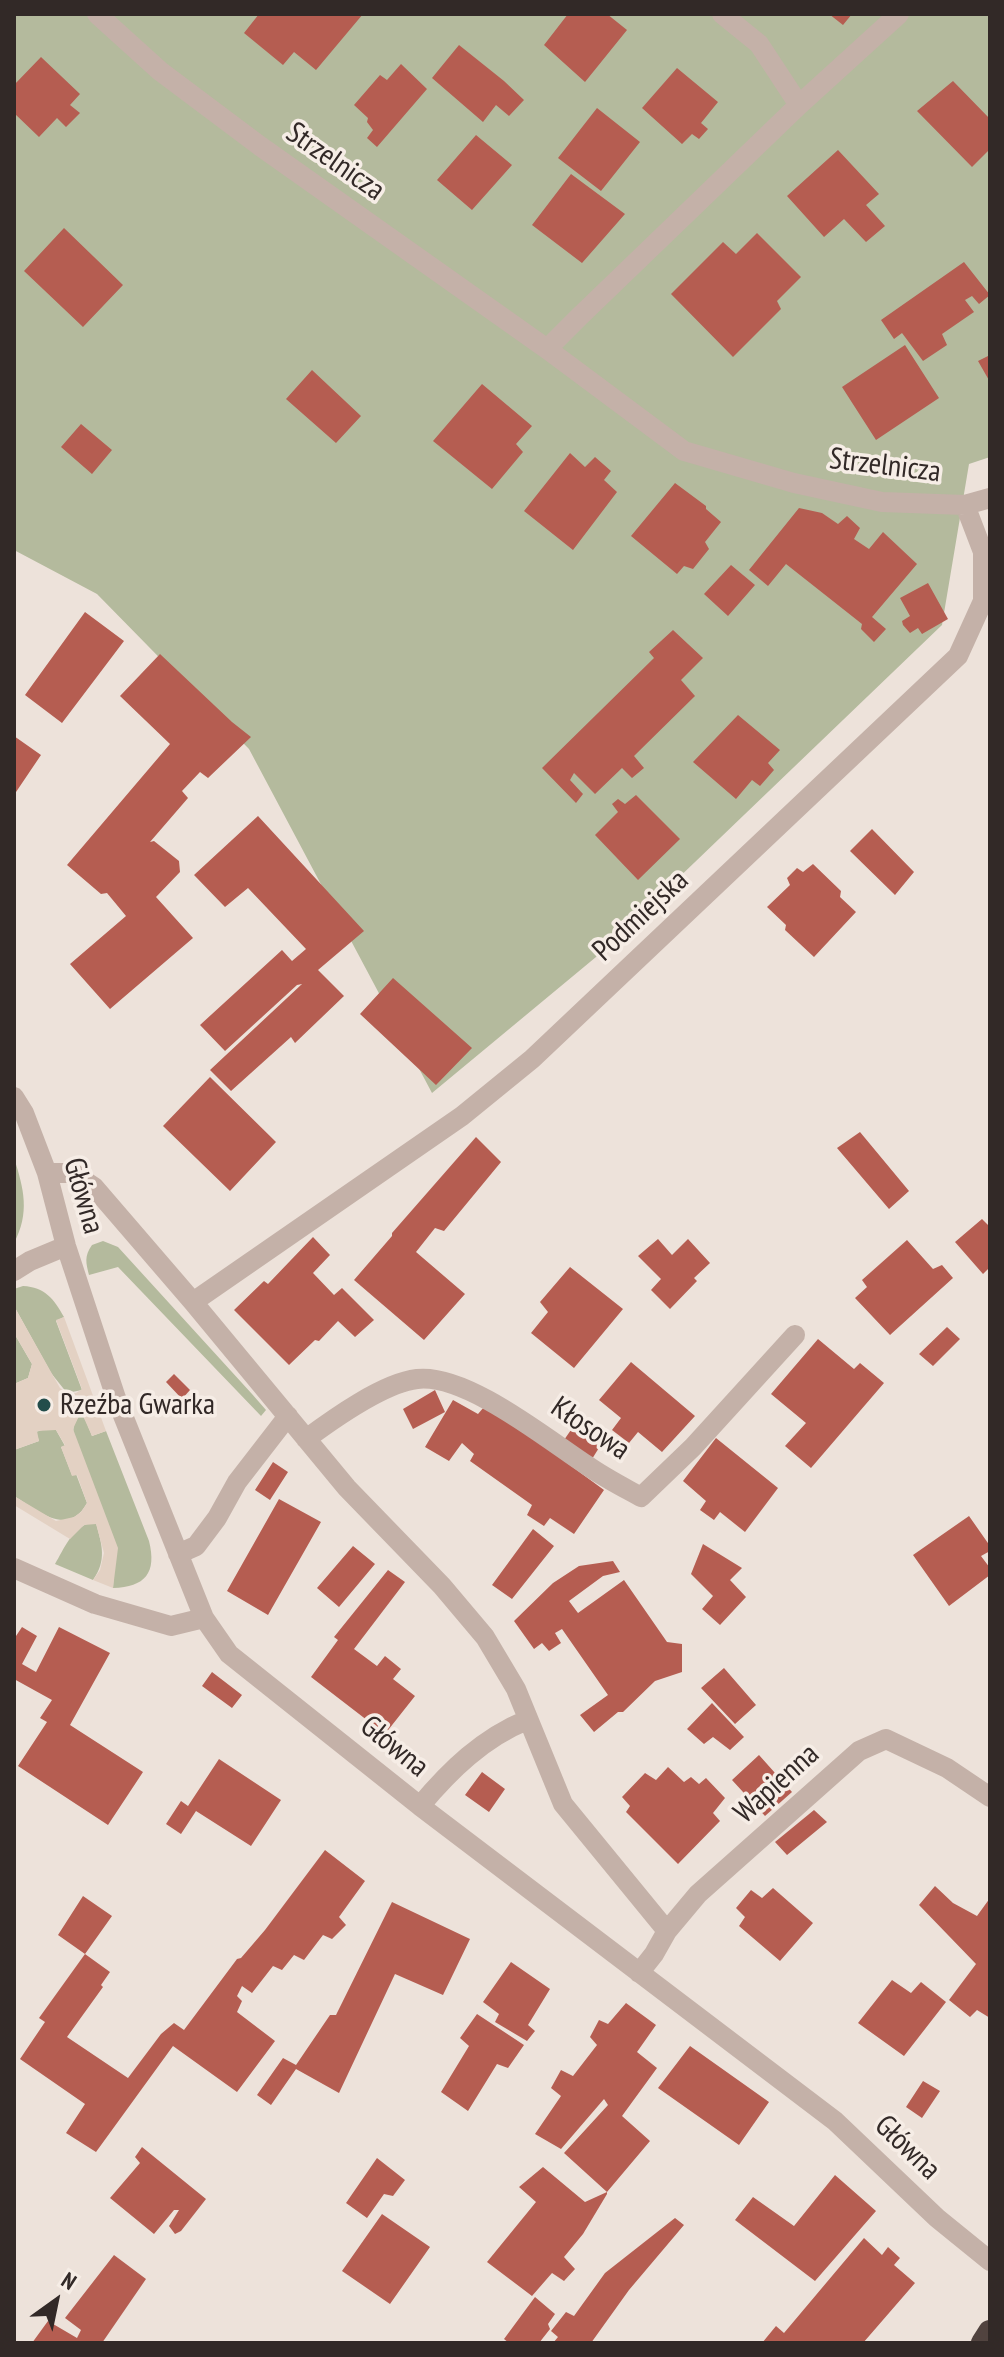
<!DOCTYPE html>
<html>
<head>
<meta charset="utf-8">
<style>
	body { margin:0 }
	#map { position:relative; width:1004px; height:2357px; overflow:hidden; background:#ede2da; font-family:"PT Sans Narrow",sans-serif }
	canvas { display:block }
	.frame { position:absolute; inset:0; border:16px solid #322927; pointer-events:none }
	.north { position:absolute; left:16px; top:2261px; width:80px; height:80px; -webkit-text-stroke:6px #f6ede6; paint-order:stroke; rotate:33deg; font-size:22px; font-weight:700; line-height:32px; text-align:center; color:#322927 }
	.north::after { content:''; display:block; margin:auto; width:28px; height:36px; background:#322927; clip-path:polygon(50% 0,100% 100%,50% 72%,0 100%) }
</style>
</head>
<body>
<div id="map">
<canvas width="1004" height="2357"></canvas>
<div class="frame"></div>
<div class="north">N</div>
</div>
<script>
const c = document.querySelector('canvas').getContext('2d');
c.lineJoin = 'round';
function fillPath(path, color) { c.fillStyle = color; c.fill(path, 'evenodd'); }
function trace(path, color, width, dash) { c.strokeStyle = color; c.lineWidth = width; c.lineCap = dash ? 'butt' : 'round'; c.setLineDash(dash || []); c.stroke(path); }
function write(font, color, halo, rows, align = 'center') {
  c.font = font + ' "PT Sans Narrow",sans-serif'; c.lineWidth = 7; c.setLineDash([]); c.textBaseline = 'middle'; c.strokeStyle = halo; c.fillStyle = color; for (const [text, x, y, turn = 0] of rows) {
    c.save(); c.translate(x, y); c.rotate((+turn || 0) * Math.PI / 180); c.textAlign = isNaN(turn) ? turn : align; if (halo) c.strokeText(text, 0, 0); c.fillText(text, 0, 0); c.restore();
  }
}
fillPath(new Path2D(`
	M14,14H990V457L969,464L942,625L596,957L432,1093L249,749L97,594L14,550Z
	M14,1158C24,1189 30,1213 14,1243Z
	M103,1241L118,1247L252,1394L266,1410L261,1416L118,1267L89,1275C86,1263 84,1256 92,1245Z
	M23,1286C45,1287 54,1299 64,1317L56,1321L82,1390L67,1393L51,1373L14,1306V1289Z
	M14,1333L32,1364L28,1378L14,1384Z
	M79,1416H84L92,1436L106,1431L149,1541C157,1573 145,1587 113,1588L114,1571L73,1433L74,1424Z
	M45,1429L56,1430L65,1446L61,1447L72,1475L76,1474L87,1503C68,1538 37,1510 14,1496V1450L39,1441L36,1432Z
	M90,1523H96C102,1545 107,1560 93,1580L55,1564C64,1549 72,1528 90,1523Z`), '#b4ba9d');
fillPath(new Path2D(`
	M14,1306L60,1388L67,1393H76L82,1389L56,1320L64,1317L106,1431L92,1436L83,1416H79L73,1429L118,1548L113,1588L93,1580L100,1570L104,1553L96,1524L84,1525L70,1539L14,1505V1496L56,1521L74,1517L81,1512L87,1503L77,1475L72,1476L61,1447L65,1445L56,1430L37,1431L39,1441L14,1450V1384L28,1378L32,1364L14,1333Z`), '#e3d1c3');
fillPath(new Path2D(`
	M259,14H363L316,70L294,52L283,65L244,33Z
	M568,14H607L627,30L585,82L544,45Z
	M829,14H852L843,25Z
	M459,45L504,81L524,100L509,116L496,105L483,122L432,78Z
	M41,57L80,94L70,105L80,113L66,127L57,118L39,137L14,113V85Z
	M401,64L427,89L377,147L367,138L373,130L367,122L368,118L354,105L380,75L387,80Z
	M677,68L718,102L701,123L708,129L699,139L692,134L682,144L642,108Z
	M953,81L990,119V149L972,167L917,111Z
	M597,108L640,142L601,191L558,158Z
	M476,135L512,165L472,210L437,180Z
	M838,150L879,194L866,205L885,226L866,242L844,219L824,237L787,196Z
	M571,174L625,214L582,263L532,225Z
	M64,228L123,285L83,327L24,271Z
	M757,233L801,277L777,301L781,309L733,357L671,294L723,242L736,254Z
	M964,262L990,295L979,304L972,296L965,300L974,312L942,334L947,345L923,361L902,333L894,339L881,320Z
	M905,345L939,398L876,440L842,387Z
	M990,355V382L978,361Z
	M312,370L361,416L336,443L286,399Z
	M482,384L532,426L516,444L523,452L492,489L433,441Z
	M81,424L112,450L92,474L61,447Z
	M570,453L585,467L595,457L611,471L604,480L617,492L573,550L524,511Z
	M675,483L706,506V509L721,522L705,542L709,549L693,569L684,566L677,574L631,536Z
	M799,508L822,513L838,524L847,516L860,528L854,539L869,549L883,532L917,564L872,617L886,629L874,642L861,629L862,624L786,564L768,586L749,570Z
	M731,565L755,585L728,616L704,594Z
	M928,583L948,619L922,634L918,628L910,633L903,625L902,621L910,616L900,598Z
	M85,612L124,641L62,723L25,695Z
	M673,630L703,658L681,680L695,696L634,756L644,768L632,778L622,768L595,794L574,773L570,780L583,794L576,803L542,768L654,658L649,652Z
	M160,654L232,722L251,737L208,778L200,772L182,791L188,798L150,842L154,841L179,861L180,872L156,897L193,938L110,1009L70,964L126,916L107,893L101,894L67,865L170,744L120,696Z
	M738,715L780,750L768,763L774,770L760,786L752,780L736,799L693,762Z
	M14,736L41,755L14,795Z
	M636,795L680,839L638,880L595,835L618,812L612,804L618,799L625,804Z
	M258,816L364,931L318,970L344,996L295,1043L291,1037L231,1091L210,1070L302,984L297,985L225,1051L200,1025L282,950L292,961L306,949L248,888L225,907L194,875Z
	M872,829L914,872L895,895L850,851Z
	M813,864L841,891L840,897L856,912L814,957L785,930L786,925L767,907L790,885L787,878L797,868L803,872Z
	M393,978L472,1048L436,1085L360,1014Z
	M210,1077L276,1142L230,1191L163,1126Z
	M860,1132L909,1191L889,1209L837,1148Z
	M476,1137L501,1162L444,1231L435,1228L416,1252L465,1294L424,1340L354,1280L392,1236V1233Z
	M982,1219L990,1227V1267L983,1274L955,1242Z
	M313,1237L330,1255L313,1273L334,1295L342,1288L374,1320L355,1337L338,1321L319,1341L315,1340L289,1365L234,1310L264,1281L268,1284Z
	M658,1239L672,1255L688,1239L710,1263L694,1278L697,1281L670,1309L651,1290L661,1279L638,1256Z
	M907,1240L933,1269L942,1265L953,1278L890,1335L855,1298L867,1287L862,1280Z
	M570,1267L623,1309L574,1368L531,1333L548,1312L540,1302Z
	M947,1327L960,1339L933,1366L919,1354Z
	M818,1339L854,1369L860,1363L884,1383L811,1468L785,1446L806,1423L771,1394Z
	M631,1362L695,1416L662,1452L638,1432L629,1443L612,1430L621,1418L599,1400Z
	M174,1374L190,1390L182,1399L166,1382Z
	M435,1390L445,1412L413,1429L403,1409Z
	M453,1400L478,1414L484,1407L533,1438L604,1490L574,1534L550,1518L544,1526L527,1515L532,1505L470,1461L474,1454L462,1443L449,1461L425,1447Z
	M582,1414L607,1435L592,1459L564,1440Z
	M716,1438L778,1488L745,1532L720,1512L714,1520L700,1510L706,1501L683,1481Z
	M273,1462L288,1472L270,1500L255,1490Z
	M279,1499L321,1522L268,1615L227,1591Z
	M969,1516L990,1546V1551L981,1556L990,1568V1575L949,1606L913,1555Z
	M533,1529L554,1546L512,1599L492,1585Z
	M703,1544L742,1568L730,1580L746,1597L720,1625L702,1609L713,1596L691,1574Z
	M353,1546L375,1564L339,1607L317,1588Z
	M613,1561L620,1572L603,1576L569,1601L578,1613L624,1580L667,1642L682,1644V1672L655,1681L623,1712H618L594,1732L580,1715L608,1695L562,1629L555,1633L561,1643L549,1651L542,1643L534,1649L514,1621L553,1583L579,1566Z
	M388,1570L405,1582L354,1649L377,1666L385,1656L401,1669L393,1679L415,1696L385,1734L311,1677L338,1640L334,1637Z
	M22,1627L37,1636L22,1664L36,1672L59,1627L110,1653L70,1725L143,1772L108,1825L18,1766L47,1722L40,1718L52,1700L14,1679V1639Z
	M724,1668L756,1705L735,1724L701,1688Z
	M212,1672L242,1695L232,1708L202,1686Z
	M712,1703L744,1737L730,1750L713,1737L704,1744L687,1729Z
	M759,1755L792,1792L765,1816L732,1780Z
	M219,1759L281,1800L251,1846L196,1811L181,1834L166,1824L181,1801L188,1806Z
	M668,1767L684,1782L691,1777L699,1784L706,1778L725,1798L713,1813L720,1821L678,1864L626,1812L630,1806L622,1797L645,1773L656,1780Z
	M482,1772L505,1789L489,1812L465,1795Z
	M814,1810L827,1822L787,1855L775,1842Z
	M325,1850L365,1881L339,1917L346,1925L332,1939L323,1935L304,1960L294,1955L282,1970L273,1966L252,1993L242,1986L237,1996L242,2001L237,2012L275,2041L237,2092L173,2046L96,2152L66,2133L85,2104L20,2059L45,2022L39,2018L85,1954L110,1972L101,1985L103,1987L67,2037L128,2078L161,2034L174,2023L184,2030L237,1959L241,1958L265,1930Z
	M935,1886L953,1903L977,1916L990,1898V2018L977,2010L970,2017L949,2000L976,1964L919,1905Z
	M773,1888L813,1923L780,1961L739,1926L745,1917L736,1908L751,1890L762,1898Z
	M83,1896L112,1916L85,1954L58,1935Z
	M392,1902L470,1939L443,1995L395,1974L339,2093L296,2069L271,2105L257,2095L283,2058L296,2065L330,2015H336Z
	M511,1962L550,1989L528,2025L535,2031L527,2041L495,2022L499,2014L483,2002Z
	M892,1980L911,1993L921,1982L946,2002L904,2056L858,2023Z
	M626,2003L656,2025L637,2052L657,2068L622,2116L650,2141L607,2192L564,2153L608,2105L604,2099L561,2149L535,2134L561,2096L551,2088L561,2070L573,2076L597,2045L590,2037L599,2020L608,2024Z
	M477,2014L524,2045L508,2068L497,2064L468,2111L441,2092L469,2046L460,2038Z
	M690,2046L769,2102L739,2145L658,2088Z
	M923,2081L940,2091L922,2118L906,2107Z
	M142,2147L206,2199L181,2231L175,2234L169,2226L179,2210H174L154,2234L110,2198L140,2163L135,2157Z
	M377,2158L405,2180L393,2196L384,2194L367,2218L346,2203Z
	M543,2167L585,2202L607,2192V2194L583,2234L564,2257L575,2269L564,2281L552,2273L532,2296L487,2262L536,2202L519,2187Z
	M835,2175L876,2211L815,2281L735,2220L753,2197L794,2226Z
	M382,2214L430,2247L390,2304L342,2271Z
	M675,2218L684,2225L629,2290L591,2343H553L558,2337L551,2331L566,2312L574,2316L605,2273Z
	M864,2238L882,2255L888,2247L900,2258L894,2265L915,2283L863,2343H762L776,2326L784,2333Z
	M114,2255L146,2279L102,2343H32L48,2321L77,2338L81,2330L65,2318Z
	M535,2297L555,2314L548,2324L550,2329L539,2343H509L504,2339Z`), '#b55d51');
trace(new Path2D(`
	M97,14L160,71L260,146L547,349L684,451L794,483L882,502L965,505L990,498
	M799,105L899,14
	M547,349L579,317L799,105L759,44L722,14
	M14,1097L24,1113L47,1173L66,1246L116,1398L204,1618L229,1654L420,1806L835,2121L937,2218L990,2261
	M47,1173H73L94,1187L193,1302L347,1488L442,1586L485,1637L516,1689L563,1804L667,1931
	M14,1271L30,1261L66,1246
	M193,1302L462,1116L532,1059L958,656L983,601V552L965,505
	M306,1439C333,1419 383,1383 417,1379C466,1373 548,1440 588,1466C605,1478 623,1487 641,1497L693,1447L795,1335
	M178,1554L196,1546L217,1518L237,1482L288,1416
	M14,1568L95,1604L171,1626L204,1618
	M420,1806C450,1770 483,1738 527,1720
	M639,1973L654,1954L667,1931L698,1894L859,1751L886,1739L947,1768L990,1797`), '#c4b1a8', 20);
trace(new Path2D(`
	M983,2343L990,2332`), '#51433f', 24);
for (const [x, y, r, color] of [
	[44,1405,8,"#234d4b"]
]) { const dot = new Path2D(); dot.arc(x, y, r, 0, 2 * Math.PI); c.fillStyle = color; c.fill(dot); trace(dot, '#f6ede6', 3); }
write('30px', '#322927', '#f6ede6', [
	["Strzelnicza",335,162,35],
	["Strzelnicza",885,466,7],
	["Podmiejska",641,916,-43],
	["Główna",83,1196,74],
	["Kłosowa",590,1429,34],
	["Główna",394,1747,39],
	["Wapienna",777,1784,-42],
	["Główna",907,2148,44]
]);
write('30px', '#322927', '#f6ede6', [
	["Rzeźba Gwarka",60,1405]
], 'left');
</script>
</body>
</html>
